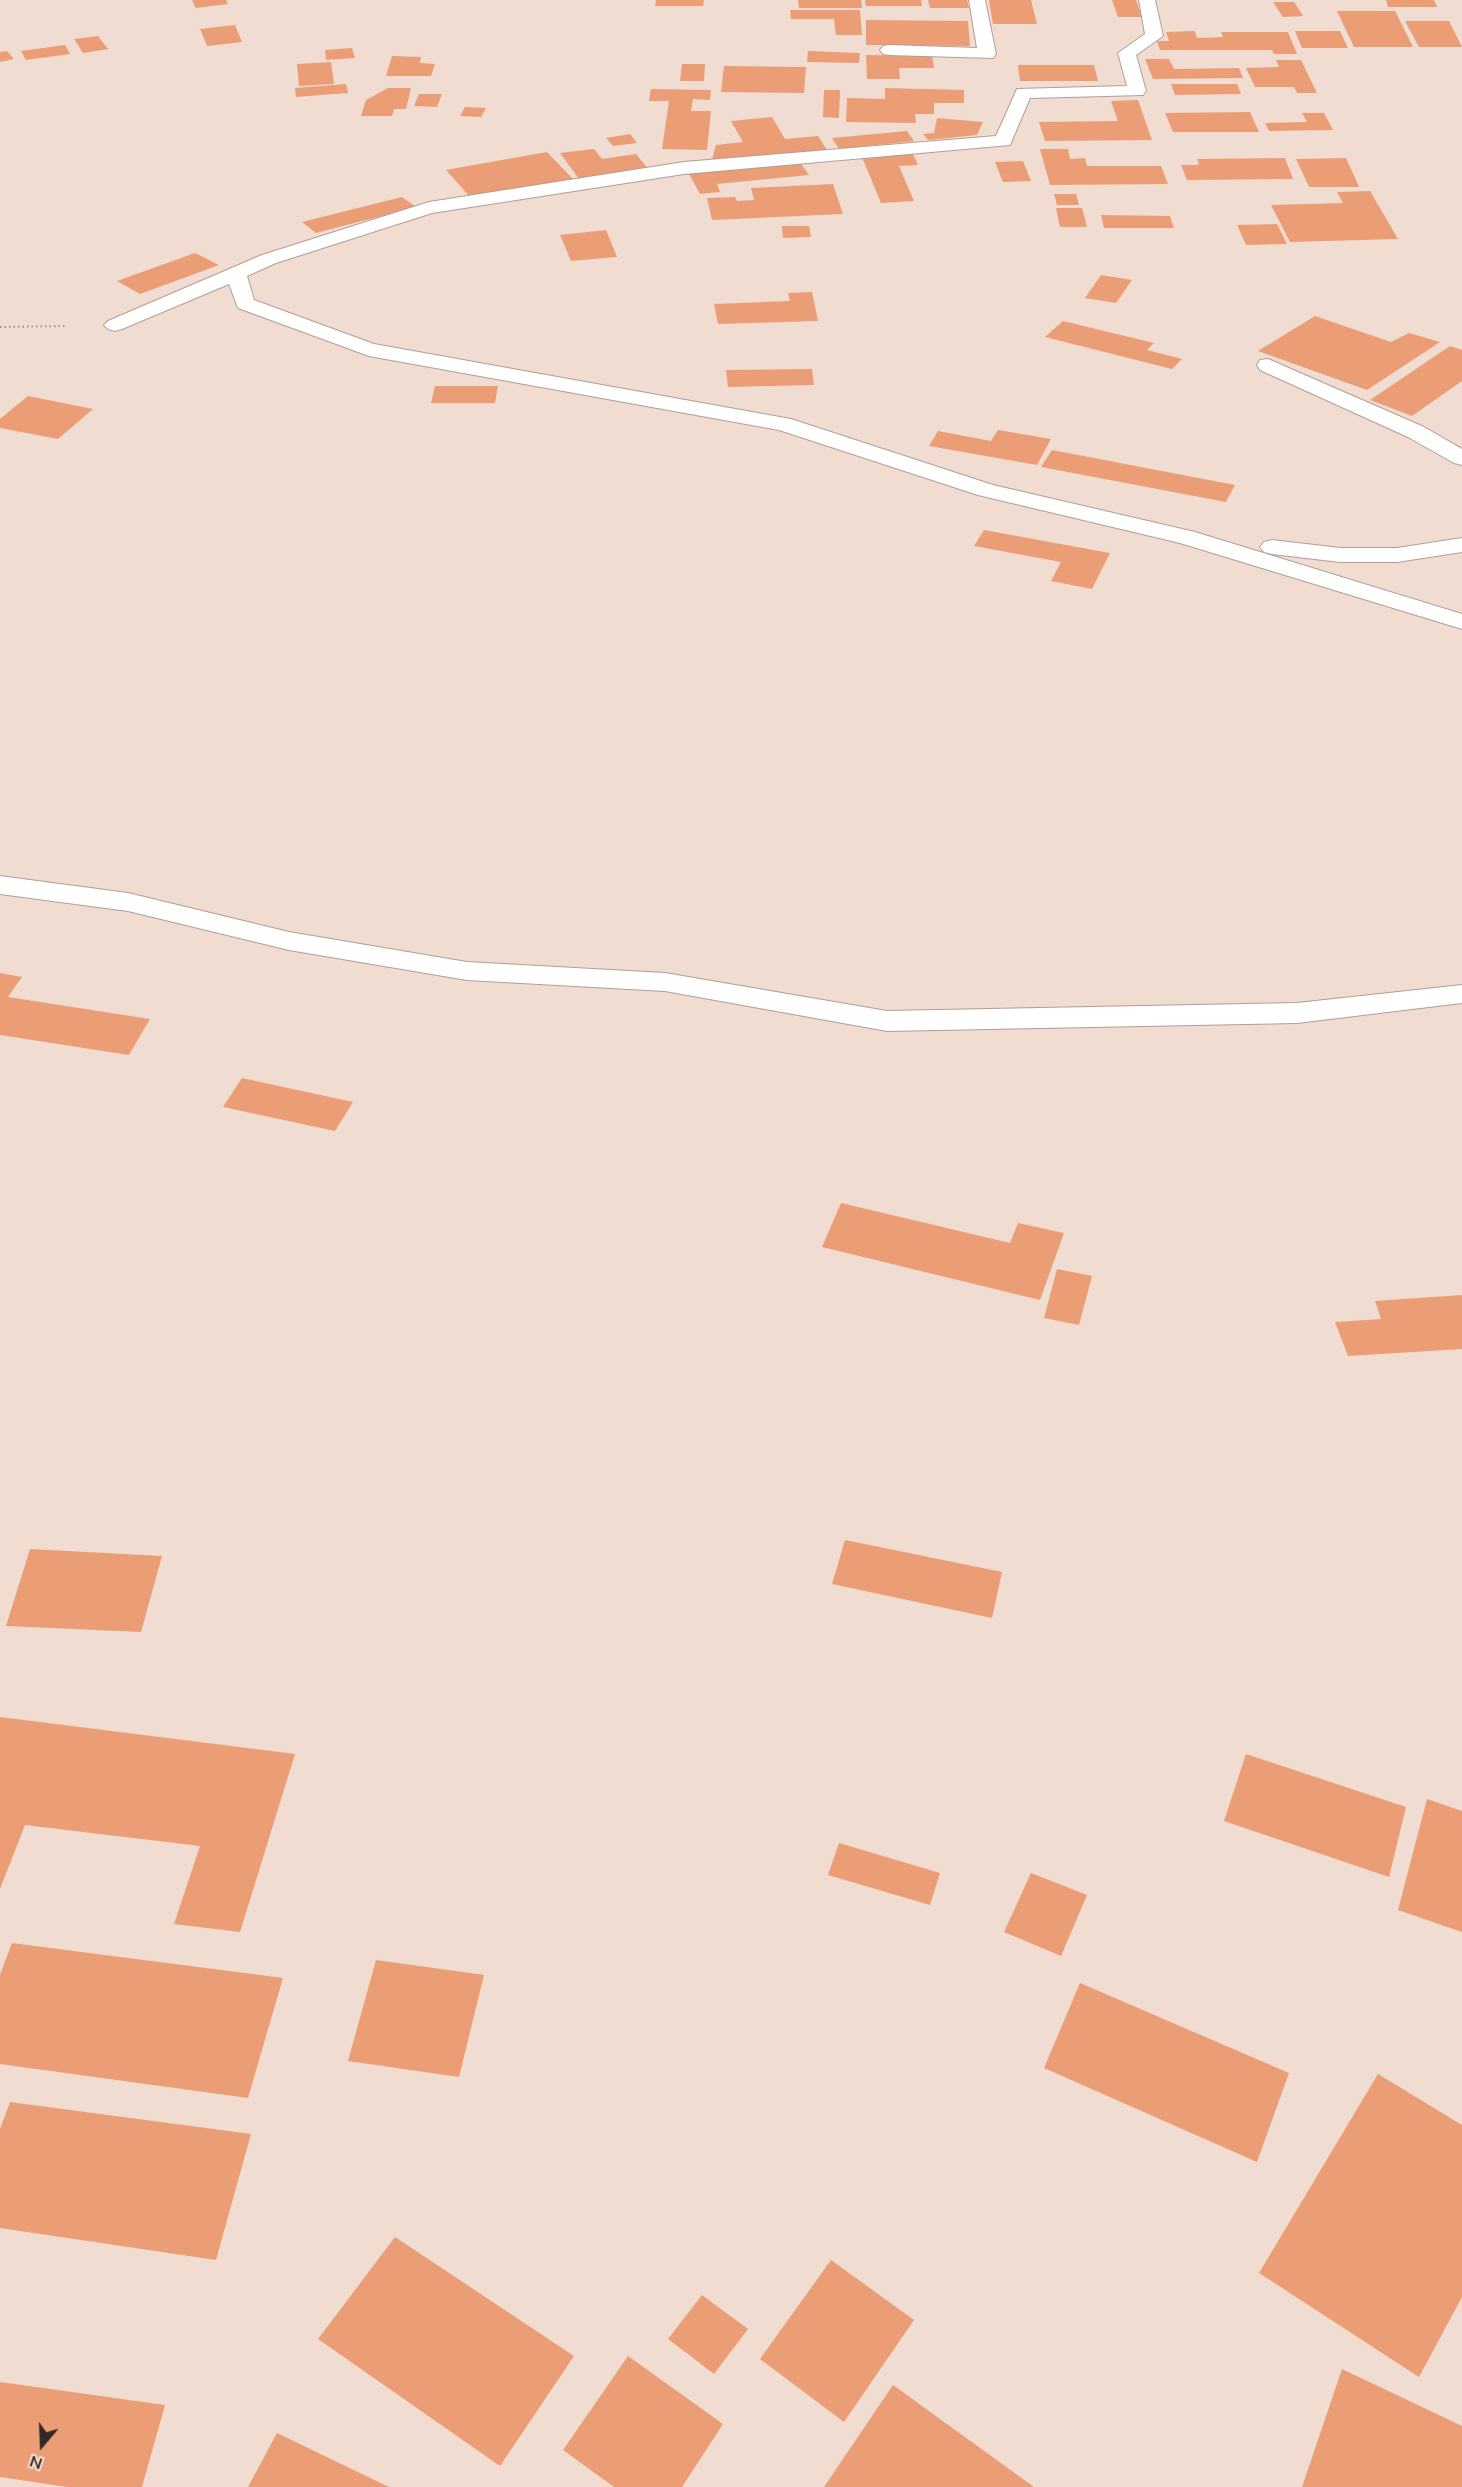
<!DOCTYPE html>
<html>
<head>
<meta charset="utf-8">
<style>
	body { margin:0 }
	#map { position:relative; width:1462px; height:2487px; overflow:hidden; background:#f1dcd1; font-family:"Nunito Sans",sans-serif }
	canvas { display:block }
	.north { position:absolute; left:12px; top:2415px; width:60px; height:60px; -webkit-text-stroke:4px #f1dcd1; paint-order:stroke; rotate:199deg; font-size:16px; font-weight:700; line-height:24px; text-align:center; color:#312925 }
	.north::after { content:''; display:block; margin:auto; width:21px; height:27px; background:#312925; clip-path:polygon(50% 0,100% 100%,50% 72%,0 100%) }
</style>
</head>
<body>
<div id="map">
<canvas width="1462" height="2487"></canvas>
<div class="north">N</div>
</div>
<script>
const c = document.querySelector('canvas').getContext('2d');
c.lineJoin = 'round';
function fillPath(path, color) { c.fillStyle = color; c.fill(path, 'evenodd'); }
function trace(path, color, width, dash) { c.strokeStyle = color; c.lineWidth = width; c.lineCap = dash ? 'butt' : 'round'; c.setLineDash(dash || []); c.stroke(path); }
fillPath(new Path2D(`
	M192,0H226L228,4L196,8Z
	M656,0H704L703,6H655Z
	M798,0H861L862,8H799Z
	M865,0H921L922,6H866Z
	M928,0H967L969,8H930Z
	M989,0H1031L1037,24H993Z
	M1112,0H1136L1142,17H1118Z
	M1386,0H1434L1437,7H1388Z
	M1273,2H1294L1303,16L1283,17Z
	M790,10H860L862,35H836L834,19H791Z
	M1337,11H1395L1413,47H1354Z
	M866,20L968,21L970,46L866,45Z
	M1405,21H1449L1462,47H1419Z
	M235,25L242,42L207,46L200,29Z
	M1195,31L1197,38L1223,37L1221,32H1288L1297,54H1274L1272,50H1160L1157,41H1169L1166,32Z
	M1295,31H1340L1348,48H1302Z
	M98,36L108,49L83,53L74,39Z
	M65,45L70,54L26,60L21,51Z
	M352,48L355,58L326,60L325,50Z
	M7,51L14,59L0,62V52Z
	M808,51L860,53L859,63L807,62Z
	M866,55L932,56L934,68H899L900,79H867Z
	M392,56L421,57L420,63L435,64L431,76H386Z
	M1145,59H1169L1174,69L1239,68L1243,78L1153,79Z
	M1276,60H1301L1317,93H1297L1294,87H1255L1246,68L1279,67Z
	M331,62L334,84L299,86L297,64Z
	M682,64H705L704,81H680Z
	M1018,65H1094L1098,81H1020Z
	M724,66L806,67L804,93L721,92Z
	M346,84L348,93L296,97L295,88Z
	M1171,84H1237L1241,94L1175,95Z
	M388,88H411L406,109H394L392,116H361L366,100Z
	M885,88L964,90V103H934V114H915L916,123L846,122L847,98L885,99Z
	M651,89L711,90L710,100L693,99L691,111H711L707,150L662,149L669,101H649Z
	M824,90H840L839,118L823,117Z
	M419,94H442L437,107L414,106Z
	M1138,100L1152,140L1045,141L1039,122L1118,121L1111,101Z
	M465,107L486,108L481,117L460,116Z
	M1250,112L1259,132H1173L1165,113Z
	M1302,113H1324L1333,130L1269,131L1265,123L1307,122Z
	M772,117L785,139L818,136L827,150L712,160L716,145L743,142L731,121Z
	M937,118L983,122L977,135L928,140L923,134L934,133Z
	M907,131L914,141L839,149L832,138Z
	M630,134L637,143L613,146L606,138Z
	M594,149L602,159L636,154L648,169L579,179L560,153Z
	M1040,149H1068L1070,159L1085,158L1087,166H1161L1168,184L1050,185Z
	M547,152L574,180L471,198L446,170Z
	M913,154L918,165L899,166L914,201L881,203L862,157Z
	M1285,158L1293,179L1187,180L1181,165H1199L1197,159Z
	M1346,158L1359,187H1309L1296,159Z
	M799,161L809,175L717,184L720,192L700,194L688,172Z
	M1023,161L1031,181L1003,182L995,162Z
	M833,184L843,214L712,220L707,198L735,197L737,201L754,200L751,188Z
	M1370,191L1398,239L1290,242L1271,205L1343,203L1337,192Z
	M1054,194H1076L1079,205H1057Z
	M402,197L416,207L316,233L302,222Z
	M1056,208H1082L1087,227H1060Z
	M1101,215L1170,216L1174,228H1104Z
	M1277,224L1287,244L1246,245L1237,225Z
	M782,226H809L811,237L783,238Z
	M606,230L617,257L571,261L560,235Z
	M195,253L219,265L140,294L117,281Z
	M1101,275L1132,280L1116,303L1085,298Z
	M812,292L818,321L718,324L714,304L790,301L788,293Z
	M1315,316L1391,342L1409,333L1440,342L1367,390L1258,351Z
	M1063,321L1154,343L1147,350L1182,359L1172,369L1045,337Z
	M1450,346L1462,350V381L1412,416L1370,400Z
	M812,369L814,385L728,387L726,370Z
	M435,386H498L495,403H431Z
	M28,396L93,409L58,439L0,428V419Z
	M998,430L1051,439L1037,465L929,446L938,431L991,441Z
	M1052,450L1235,485L1226,502L1041,467Z
	M984,530L1110,553L1092,589L1051,581L1061,562L974,546Z
	M0,973L22,977L8,997L150,1019L129,1055L0,1035Z
	M242,1078L353,1102L335,1131L223,1107Z
	M841,1203L1010,1243L1018,1223L1064,1233L1040,1300L822,1247Z
	M1057,1269L1092,1276L1079,1325L1044,1318Z
	M1462,1295V1349L1348,1356L1335,1322L1381,1319L1375,1301Z
	M845,1540L1002,1572L992,1618L832,1584Z
	M30,1549L162,1556L141,1632L6,1626Z
	M0,1717L295,1754L240,1932L174,1924L200,1846L25,1825L0,1889Z
	M1246,1754L1406,1807L1389,1877L1224,1821Z
	M1427,1799L1462,1811V1932L1398,1910Z
	M839,1843L940,1873L930,1905L828,1875Z
	M1031,1873L1087,1895L1061,1956L1004,1932Z
	M12,1943L283,1978L248,2098L0,2064V1975Z
	M376,1960L484,1975L459,2077L348,2061Z
	M1080,1983L1289,2073L1257,2162L1044,2068Z
	M1378,2074L1462,2125V2297L1419,2377L1259,2273Z
	M10,2102L251,2134L216,2260L0,2228V2129Z
	M395,2237L574,2356L500,2466L318,2339Z
	M831,2260L914,2320L844,2422L760,2359Z
	M702,2295L748,2329L714,2374L668,2339Z
	M628,2356L723,2424L682,2487H614L563,2450Z
	M1342,2369L1462,2426V2487H1302Z
	M0,2382L165,2405L142,2487H67L0,2477Z
	M893,2385L1034,2487H824Z
	M277,2433L389,2487H248Z`), '#eb9e76');
const minor = new Path2D(`
	M969,0H985L996,54L993,58L889,55L883,54L880,50L883,46L889,45L977,48Z
	M1139,0H1155L1163,36L1136,55L1146,91L1143,95L1030,98L1010,145L684,174L432,213L276,263L247,276L254,300L374,344L791,419L993,485L1195,532L1462,614V629L1180,543L978,495L779,430L369,356L238,308L229,284L122,329L115,331L108,329L104,325L108,321L262,255L429,202L684,162L996,136L1017,89L1127,86L1118,53L1145,34Z
	M1268,359L1424,427L1462,449V465L1454,463L1408,437L1260,370L1257,365L1260,360Z
	M1462,538V552L1397,562H1340L1272,554L1264,552L1260,547L1264,542L1272,540L1340,548H1397Z
	M0,876L128,893L289,932L467,962L665,973L887,1011L1297,1003L1462,985V1003L1297,1023L887,1031L665,991L467,980L289,950L128,911L0,894Z`);
trace(minor, '#b29e94', 2);
trace(new Path2D(`
	M0,327L66,326`), '#9f8f87', 2, [1.5, 3]);
fillPath(minor, '#fff');
</script>
</body>
</html>
